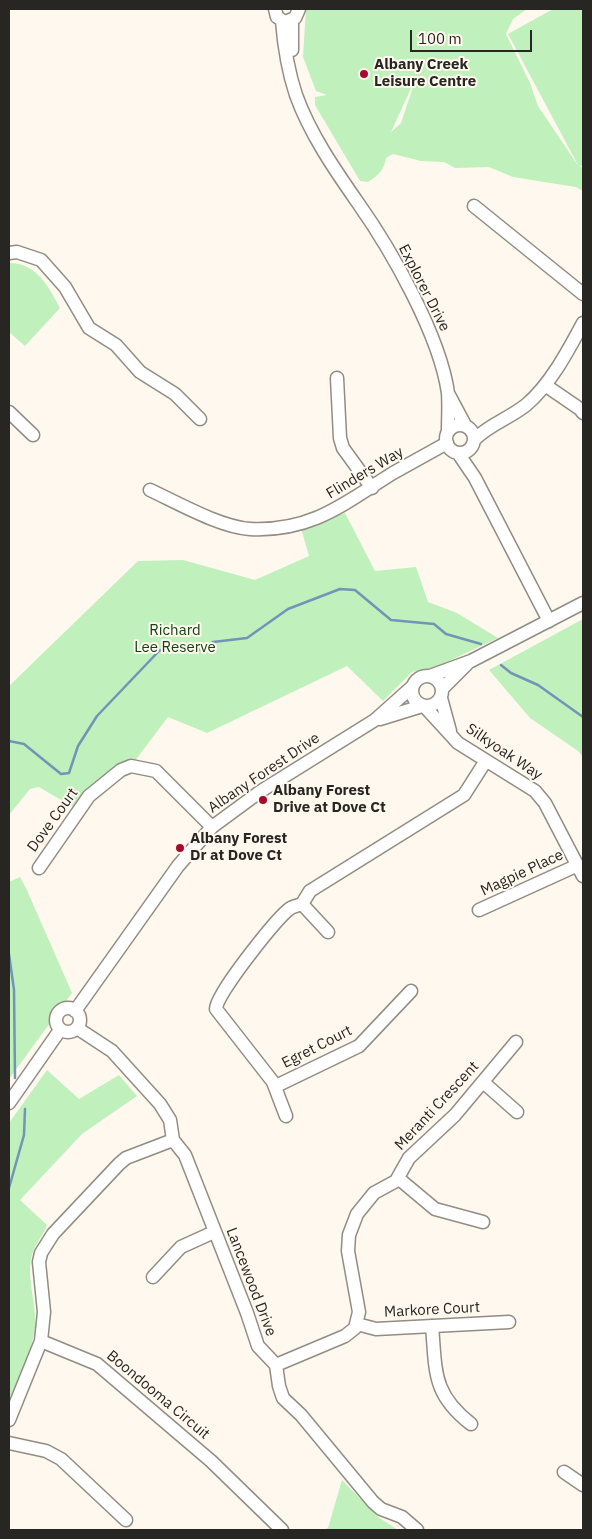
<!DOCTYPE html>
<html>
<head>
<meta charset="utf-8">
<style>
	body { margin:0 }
	#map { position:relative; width:592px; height:1539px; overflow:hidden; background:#fef8ee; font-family:"IBM Plex Sans",sans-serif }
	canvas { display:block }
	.frame { position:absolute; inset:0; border:10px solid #282623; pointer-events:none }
	.scale { position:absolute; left:410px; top:30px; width:122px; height:22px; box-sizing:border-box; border:2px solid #282623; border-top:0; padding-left:6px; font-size:15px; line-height:18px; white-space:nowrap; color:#282623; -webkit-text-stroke:4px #fef8ee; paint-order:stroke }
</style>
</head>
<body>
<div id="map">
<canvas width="592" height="1539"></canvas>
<div class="frame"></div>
<div class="scale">100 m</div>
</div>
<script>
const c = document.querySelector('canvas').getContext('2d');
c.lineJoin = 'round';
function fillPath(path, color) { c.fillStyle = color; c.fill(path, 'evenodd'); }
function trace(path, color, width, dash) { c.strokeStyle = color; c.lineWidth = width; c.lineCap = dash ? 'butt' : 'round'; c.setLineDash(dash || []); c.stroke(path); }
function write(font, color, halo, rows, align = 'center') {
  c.font = font + ' "IBM Plex Sans",sans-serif'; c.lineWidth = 4; c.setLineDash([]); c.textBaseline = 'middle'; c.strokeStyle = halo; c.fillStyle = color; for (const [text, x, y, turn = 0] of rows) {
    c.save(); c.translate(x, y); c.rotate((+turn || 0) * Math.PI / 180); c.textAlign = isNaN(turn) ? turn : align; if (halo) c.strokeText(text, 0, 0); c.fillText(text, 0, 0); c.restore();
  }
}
fillPath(new Path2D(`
	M306,9H527L513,19L506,34L530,83L538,106L579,167H583V191L576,187L513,177L489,167L455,168L444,162L421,161L393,154L386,158C384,171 378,175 368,182L360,181L315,105V97L327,95L316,91L303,57ZM414,84L401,123L391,132L413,84Z
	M553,9H583V165L579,167L508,34Z
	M9,263C37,263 48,286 60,308L25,346L9,332Z
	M345,513L375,571L416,567L428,602L457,613L498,638L436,667L412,672L383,701L347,666L207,733L168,717L134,762L99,780L73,807L39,787L30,789L9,815V686L138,561L183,560L255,580L309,556L301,528Z
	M583,619V757L578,751L530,718L489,670Z
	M20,877L26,888L72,993L9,1079V882Z
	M47,1070L79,1099L119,1075L137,1096L82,1134L20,1200L47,1225C43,1237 33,1245 31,1259C27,1281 37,1305 35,1327C32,1352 19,1377 9,1400V1123Z
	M342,1480L378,1517L398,1530H324L328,1528Z`), '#c0f0bc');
trace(new Path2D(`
	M501,665L511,673L538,685L583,717
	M9,741L24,744L61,774L69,773L78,746L97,716L159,651C172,643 185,646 199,650L213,642L247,638L288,609L340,589L355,590L391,620L434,624L446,634L481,644
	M9,954L14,990L15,1078
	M9,1188L24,1135L25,1109`), '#7394b6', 2.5);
const minor = new Path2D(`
	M275,9L277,17L285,22L295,18L299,9
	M282,21C284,46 288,71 296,95C310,134 335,170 358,203C392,251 440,336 448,393C449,406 448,419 448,431
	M292,21V50
	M474,206L583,294
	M9,253L17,252L41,260L65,287L89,328L116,345L140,372L175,394L200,419
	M337,378L340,438L343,448L372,488
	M545,385L580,409L583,413
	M449,395L465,425
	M9,412L33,435
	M446 439a14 14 0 1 1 28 0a14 14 0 1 1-28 0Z
	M475,439C490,424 510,418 526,405C550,385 568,351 583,323
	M458,453L475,478L549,621
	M150,490C178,503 220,527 250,529C312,532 345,503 393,473C411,463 429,453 447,443
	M412 691a15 15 0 1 1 30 0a15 15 0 1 1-30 0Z
	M430,676L471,661L583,603
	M442,689L467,664
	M441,698L450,731
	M425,707L458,743L535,791L545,803L583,876
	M380,719L422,706
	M39,868L89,796L121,770L131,766L156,771L212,827
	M302,904L328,932
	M479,910L578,865
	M56 1020a12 12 0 1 1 24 0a12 12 0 1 1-24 0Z
	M75,1011L178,866L212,827L261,791L375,720L413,686
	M77,1028L112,1051L160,1104L170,1120L173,1140L185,1155L247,1313L258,1346L276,1365L279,1386L283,1398L301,1415L373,1502L381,1509L402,1517L417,1530
	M483,1082L517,1112
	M276,1086L359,1046L411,991
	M9,1103L60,1030
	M286,1116L273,1082L216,1009C216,994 274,922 288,910C292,906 297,906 302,904L310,891L464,795L485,762
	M398,1178L435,1209L483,1222
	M153,1277L181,1247L214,1232
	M357,1324L376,1329L509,1322
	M432,1326C436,1371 432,1394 471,1424
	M41,1341L97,1364L211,1461L282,1530
	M276,1365L345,1336L355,1328L359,1312L348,1251L349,1235L357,1214L374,1193L396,1181L409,1158L455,1115L516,1042
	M9,1420L41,1341L44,1312L39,1262L41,1253L53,1234L119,1164L126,1158L173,1140
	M9,1443L46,1451L61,1459L126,1520
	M564,1472L583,1485`);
trace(minor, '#928d84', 15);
trace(minor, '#fff', 12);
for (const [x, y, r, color] of [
	[364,74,5,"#a5092e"],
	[263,800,5,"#a5092e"],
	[180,848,5,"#a5092e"]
]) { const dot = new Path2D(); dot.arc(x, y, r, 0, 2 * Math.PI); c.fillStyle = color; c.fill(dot); trace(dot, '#fef8ee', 2); }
write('bold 15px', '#282623', '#fef8ee', [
	["Albany Creek",374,65],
	["Leisure Centre",374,82],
	["Albany Forest",273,791],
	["Drive at Dove Ct",273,808],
	["Albany Forest",190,839],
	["Dr at Dove Ct",190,856]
], 'left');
write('15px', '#282623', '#fef8ee', [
	["Explorer Drive",424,288,63],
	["Flinders Way",365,473,-31],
	["Silkyoak Way",504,752,34],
	["Albany Forest Drive",264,773,-34],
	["Dove Court",53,820,-54],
	["Magpie Place",522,873,-25],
	["Egret Court",317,1047,-27],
	["Meranti Crescent",437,1106,-47],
	["Lancewood Drive",251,1282,69],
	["Markore Court",432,1310,-3],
	["Boondooma Circuit",158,1395,40]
]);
write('15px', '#124311', '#fef8ee', [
	["Richard",175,631],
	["Lee Reserve",175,648]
]);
</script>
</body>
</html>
